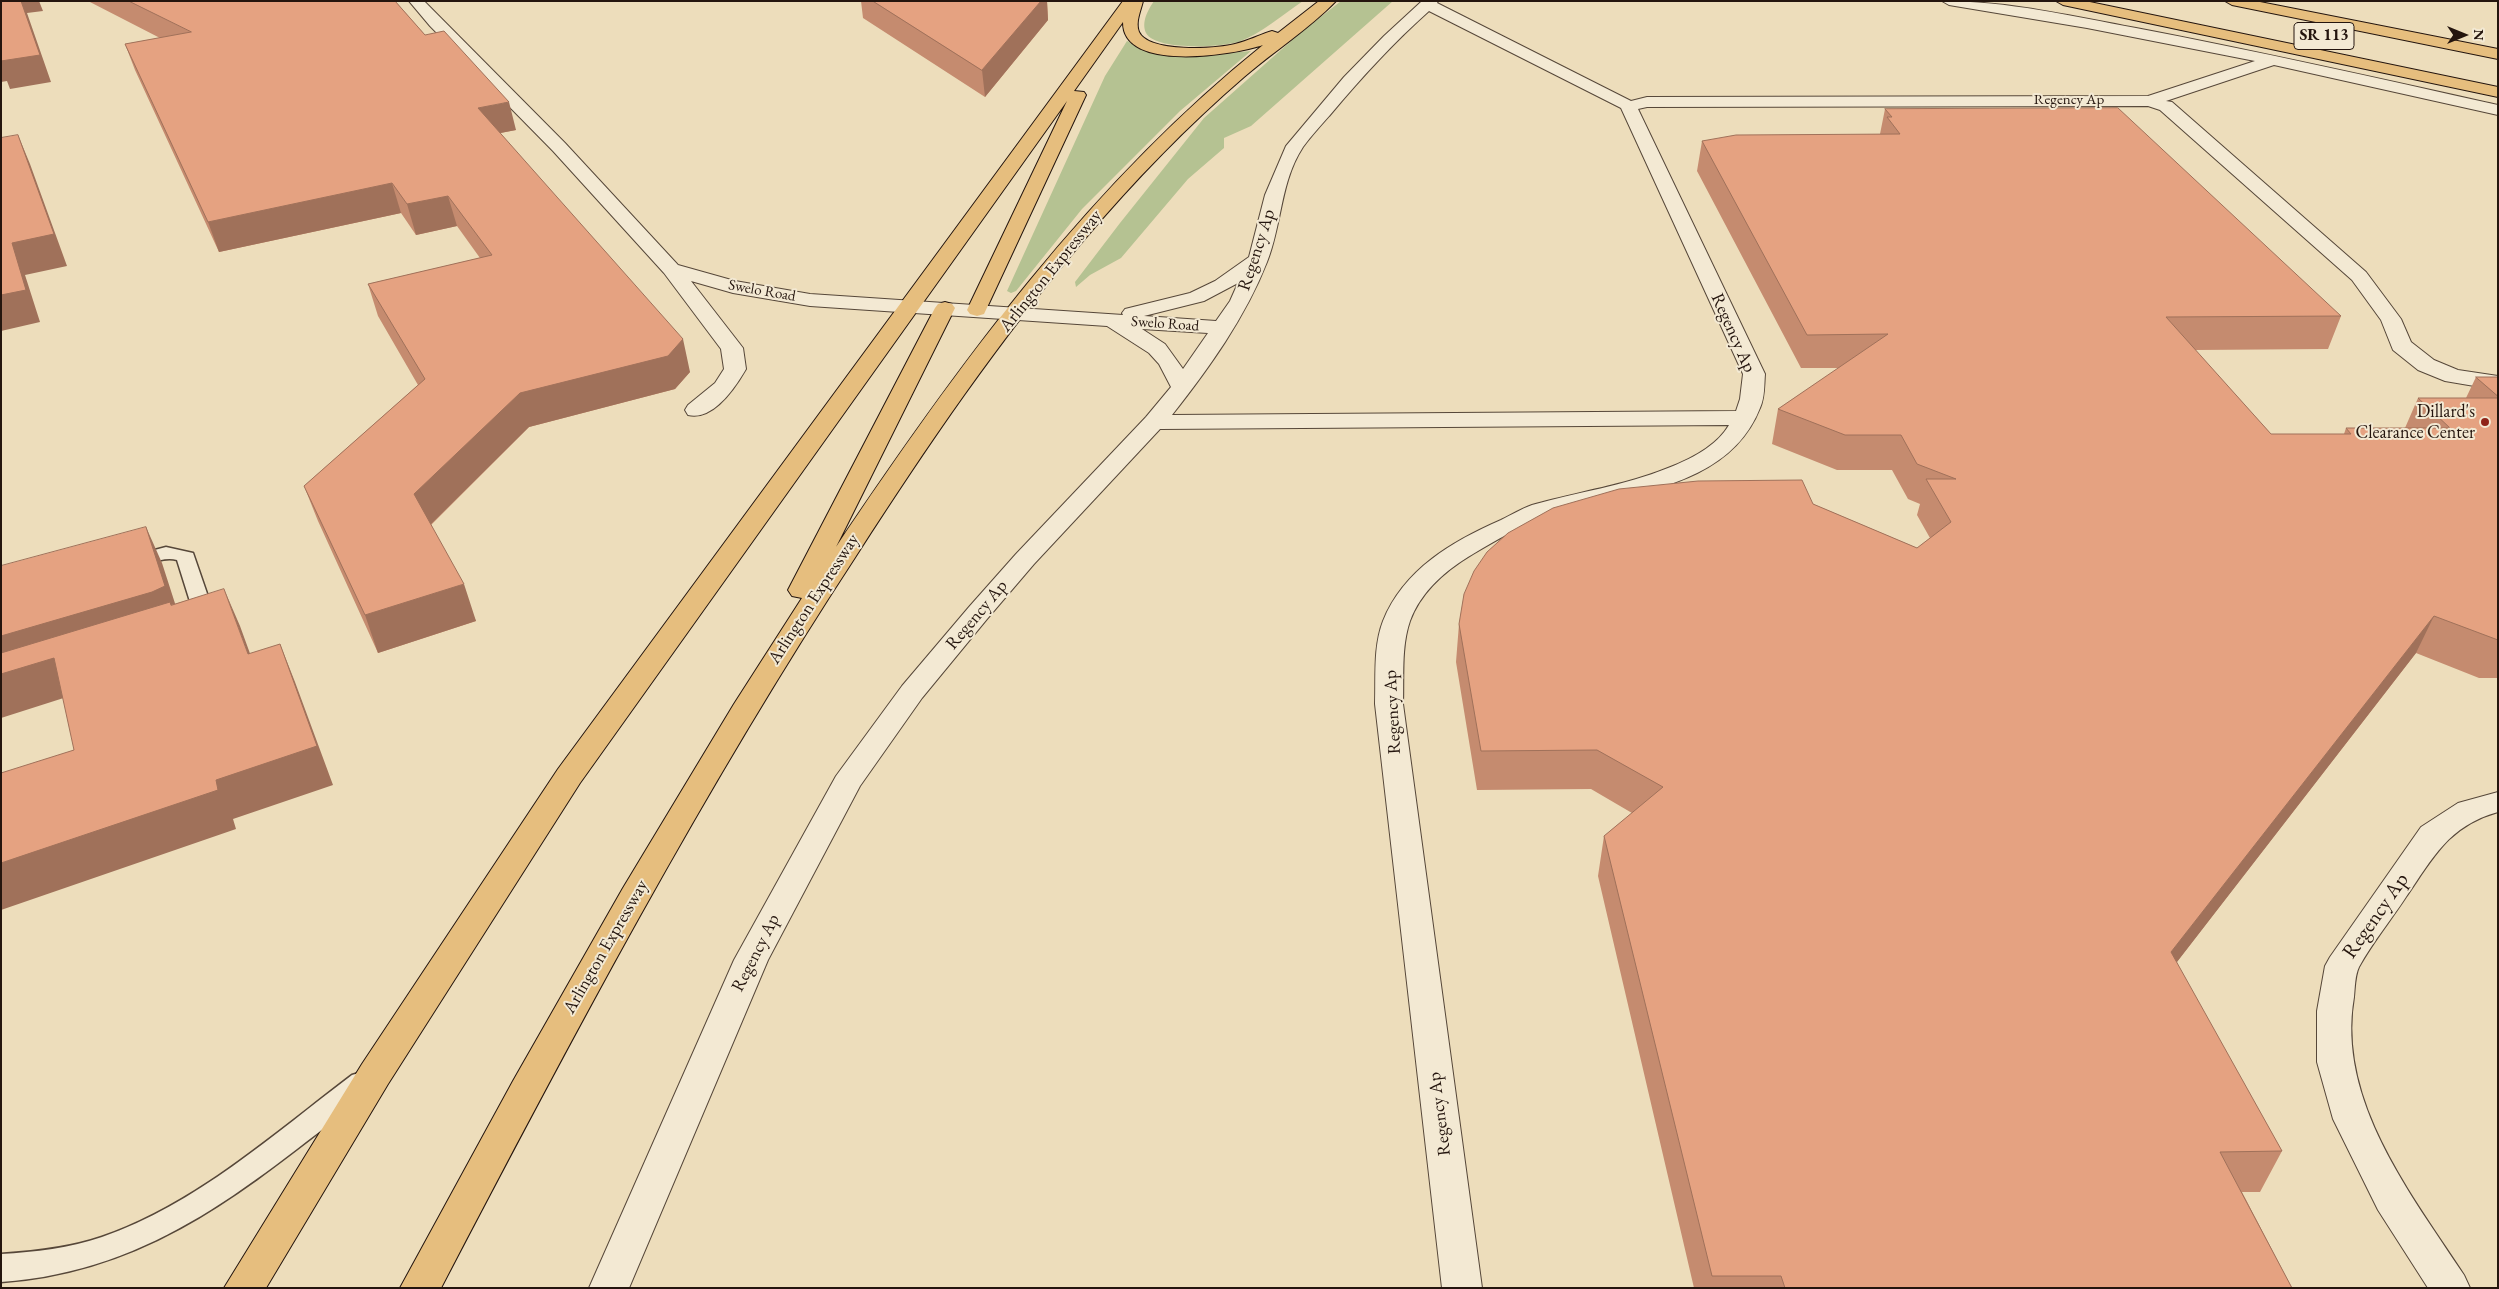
<!DOCTYPE html>
<html>
<head>
<meta charset="utf-8">
<style>
	body { margin:0 }
	#map { position:relative; width:2499px; height:1289px; overflow:hidden; background:#edddbb; font-family:"EB Garamond",serif }
	canvas { display:block }
	.frame { position:absolute; inset:0; border:2px solid #24150e; pointer-events:none }
	.north { position:absolute; left:2439px; top:10px; width:50px; height:50px; -webkit-text-stroke:4px #f3e9d3; paint-order:stroke; rotate:90deg; font-size:14px; font-weight:700; line-height:20px; text-align:center; color:#24150e }
	.north::after { content:''; display:block; margin:auto; width:18px; height:22px; background:#24150e; clip-path:polygon(50% 0,100% 100%,50% 72%,0 100%) }
</style>
</head>
<body>
<div id="map">
<canvas width="2499" height="1289"></canvas>
<div class="frame"></div>
<div class="north">N</div>
</div>
<script>
const c = document.querySelector('canvas').getContext('2d');
c.lineJoin = 'round';
function fillPath(path, color) { c.fillStyle = color; c.fill(path, 'evenodd'); }
function trace(path, color, width, dash) { c.strokeStyle = color; c.lineWidth = width; c.lineCap = dash ? 'butt' : 'round'; c.setLineDash(dash || []); c.stroke(path); }
function write(font, color, halo, rows, align = 'center') {
  c.font = font + ' "EB Garamond",serif'; c.lineWidth = 4; c.setLineDash([]); c.textBaseline = 'middle'; c.strokeStyle = halo; c.fillStyle = color; for (const [text, x, y, turn = 0] of rows) {
    c.save(); c.translate(x, y); c.rotate((+turn || 0) * Math.PI / 180); c.textAlign = isNaN(turn) ? turn : align; if (halo) c.strokeText(text, 0, 0); c.fillText(text, 0, 0); c.restore();
  }
}
fillPath(new Path2D(`
	M1154,1H1303C1282,15 1261,34 1238,42C1221,47 1156,51 1146,33C1141,22 1148,10 1154,1Z
	M1341,1H1393L1251,126L1224,138V148L1188,179L1121,258L1090,275L1076,287L1075,282L1120,223L1204,118L1299,34Z
	M1127,41L1148,50L1195,56L1251,51L1180,111L1082,209L1016,291L1011,293L1007,291L1105,76Z`), '#b5c292');
const lane = new Path2D(`
	M166,547L193,553L213,611C210,624 205,631 191,627L188,623L193,611L177,560C159,555 142,571 124,566L121,562L124,558Z
	M362,1072L372,1075L376,1083L372,1091C254,1181 157,1271 1,1282V1254C35,1252 70,1248 102,1237C195,1205 274,1134 352,1075Z`);
const street = new Path2D(`
	M409,1H424L565,143L678,265L735,281L810,294L1123,315L1122,313L1125,309L1190,293L1215,281L1249,257L1265,195L1286,146L1344,77L1384,36L1422,1H1438L1437,3L1631,101L1647,97L2148,96L2255,61L2087,28L1949,5L1942,1C2007,1 2072,16 2136,28C2257,51 2377,78 2498,105V115L2274,65L2166,101L2172,102L2366,272L2401,319L2411,342L2434,360L2458,370L2498,376V390L2445,381L2418,370L2393,350L2381,320L2352,280L2160,110L2148,106L1647,107L1638,109L1765,374C1764,385 1765,397 1760,408C1727,492 1621,492 1548,517C1522,525 1496,540 1473,554C1446,570 1421,591 1410,621C1401,647 1404,677 1403,704L1482,1288H1442L1375,704C1376,677 1373,647 1383,621C1404,569 1453,541 1501,520C1511,515 1521,509 1532,505C1577,492 1624,486 1668,468C1689,460 1717,446 1729,425L1160,429L1034,564L987,619L922,698L860,786L768,960L629,1288H589L734,960L836,776L902,686L969,607L1016,554L1146,417L1171,387L1159,364L1149,353L1107,326L810,306L733,293L691,281L743,348L746,369C735,388 713,421 688,415L685,410L688,405L715,383L724,369L721,349L664,273L553,151L430,26ZM1429,11L1621,108L1743,374L1740,399L1736,411L1172,415C1209,368 1245,318 1267,262C1282,225 1280,182 1303,147C1311,136 1321,125 1330,115C1361,78 1393,43 1429,11ZM1238,283L1230,301L1216,321L1144,316L1204,301ZM1142,329L1208,333L1183,369L1165,344Z
	M2498,792V812C2448,826 2433,858 2406,897C2391,920 2372,943 2359,967C2355,975 2355,987 2354,997C2336,1100 2411,1194 2464,1275L2470,1288H2428L2378,1210L2333,1119L2317,1062V1011L2325,966L2330,957L2421,827L2458,803Z`);
const highway = new Path2D(`
	M1123,1H1143C1141,10 1135,22 1139,32C1149,53 1216,49 1235,44C1248,41 1259,35 1272,31L1278,33L1319,1H1336C1309,29 1274,51 1244,77C1186,127 1133,182 1083,241C999,340 926,447 856,556C702,791 571,1039 441,1288H400L513,1081L623,888L734,704L802,598L792,596L788,590L935,308L938,304L945,302L952,304L955,308L836,547C958,365 1090,184 1263,45C1234,55 1122,73 1123,22L1074,91L1084,92L1086,95L984,314L977,316L970,314L967,310L1067,101L580,783L388,1084L266,1288H224L362,1064L558,769Z
	M2056,1H2085L2498,87V97L2063,5Z
	M2225,1H2255L2498,49V59L2232,5Z`);
trace(lane, '#564739', 3);
trace(street, '#564739', 2);
trace(highway, '#24150e', 2);
fillPath(lane, '#f3e9d3');
fillPath(street, '#f3e9d3');
fillPath(highway, '#e6be7e');
fillPath(new Path2D(`
	M88,1H395L425,35L516,130L500,133L690,372L675,389L529,427L431,525L476,621L378,653L318,521L304,486L418,385L378,316L368,284L480,258L457,226L416,235L401,213L219,252L135,70L125,44L160,38Z
	M861,1H1047L1048,20L985,97L863,18Z
	M1885,109L2341,316L2328,349L2195,350L2271,434H2344L2346,428H2405L2418,398H2466L2476,377H2498V678H2479L2416,653L2176,963L2282,1151L2260,1192H2242L2292,1288H1694L1598,876L1604,836L1632,813L1591,789L1477,790L1456,662L1459,624L1813,504L1917,548L1930,538L1917,515L1920,504L1908,499L1892,470H1837L1772,444L1778,409L1839,368H1801L1697,171L1702,141L1880,134Z`), '#c58b6f');
fillPath(new Path2D(`
	M21,1H39L43,11L27,13L51,82L10,89L7,81L1,82V61Z
	M1041,1H1047L1048,20L985,97L982,70Z
	M509,102L516,130L485,136L478,108Z
	M18,135L30,164L67,266L25,275L40,322L1,331V295L12,243Z
	M392,183L401,213L219,252L208,222Z
	M448,196L457,226L416,235L407,204Z
	M683,339L690,372L675,389L529,427L425,530L414,494L520,393Z
	M146,527L162,563L181,622L73,695L1,718V636Z
	M464,584L476,621L378,653L365,615Z
	M224,589L240,626L264,692L248,654Z
	M2434,616L2416,653L2153,993L2171,952Z
	M280,644L295,682L333,785L233,819L236,829L1,910V863L216,780Z`), '#a0715a');
const building = new Path2D(`
	M1,1H21L40,55L1,61Z
	M129,1H395L425,35L444,31L509,102L478,108L683,339L668,356L520,393L414,494L464,584L365,615L304,486L425,379L368,284L492,255L448,196L407,204L392,183L208,222L125,44L191,32Z
	M873,1H1041L982,70Z
	M2118,108L2341,316L2166,317L2271,434H2351L2346,428H2450L2418,398H2498V640L2434,616L2171,952L2282,1151L2220,1152L2292,1288H1785L1781,1276H1712L1604,836L1663,787L1597,750L1481,751L1459,624L1464,594L1474,571L1487,552L1508,533L1553,508L1619,489L1698,481L1802,480L1813,504L1917,548L1951,522L1926,479H1956L1917,464L1901,435H1845L1778,409L1888,334L1807,335L1702,141L1736,135L1900,134L1887,117H1892L1885,109Z
	M18,135L54,234L12,243L26,290L1,295V138Z
	M2476,377H2498V396Z
	M146,527L165,586L152,592L1,636V566Z
	M224,589L248,654L280,644L317,746L216,780L218,790L1,863V773L74,750L54,658L1,674V653L170,602L171,605Z`);
fillPath(building, '#e5a281');
trace(building, '#a0715a', 1);
for (const [x, y, r, color] of [
	[2485,422,5,"#8f2418"]
]) { const dot = new Path2D(); dot.arc(x, y, r, 0, 2 * Math.PI); c.fillStyle = color; c.fill(dot); trace(dot, '#f3e9d3', 2); }
write('15px', '#24150e', '#f3e9d3', [
	["Regency Ap",2069,100],
	["Swelo Road",762,291,10],
	["Swelo Road",1165,324,4]
]);
for (const [x, y, w] of [
	[2324,36,60]
]) { const box = new Path2D(); box.roundRect(x - w / 2, y - 13.5, w, 27, 4); c.fillStyle = '#f3e9d3'; c.fill(box); trace(box, '#24150e', 1); }
write('bold 16px', '#24150e', null, [
	["SR 113",2324,36]
]);
write('18px', '#24150e', '#f3e9d3', [
	["Regency Ap",1257,250,-72],
	["Arlington Expressway",1051,271,-51],
	["Regency Ap",1733,333,66],
	["Arlington Expressway",814,599,-57],
	["Regency Ap",977,615,-50],
	["Regency Ap",1393,712,-93],
	["Arlington Expressway",606,947,-60],
	["Regency Ap",756,953,-63],
	["Regency Ap",1440,1114,-97]
]);
write('18px', '#24150e', '#f3e9d3', [
	["Dillard's",2475,412],
	["Clearance Center",2475,433]
], 'right');
write('21px', '#24150e', '#f3e9d3', [
	["Regency Ap",2376,916,-55]
]);
</script>
</body>
</html>
